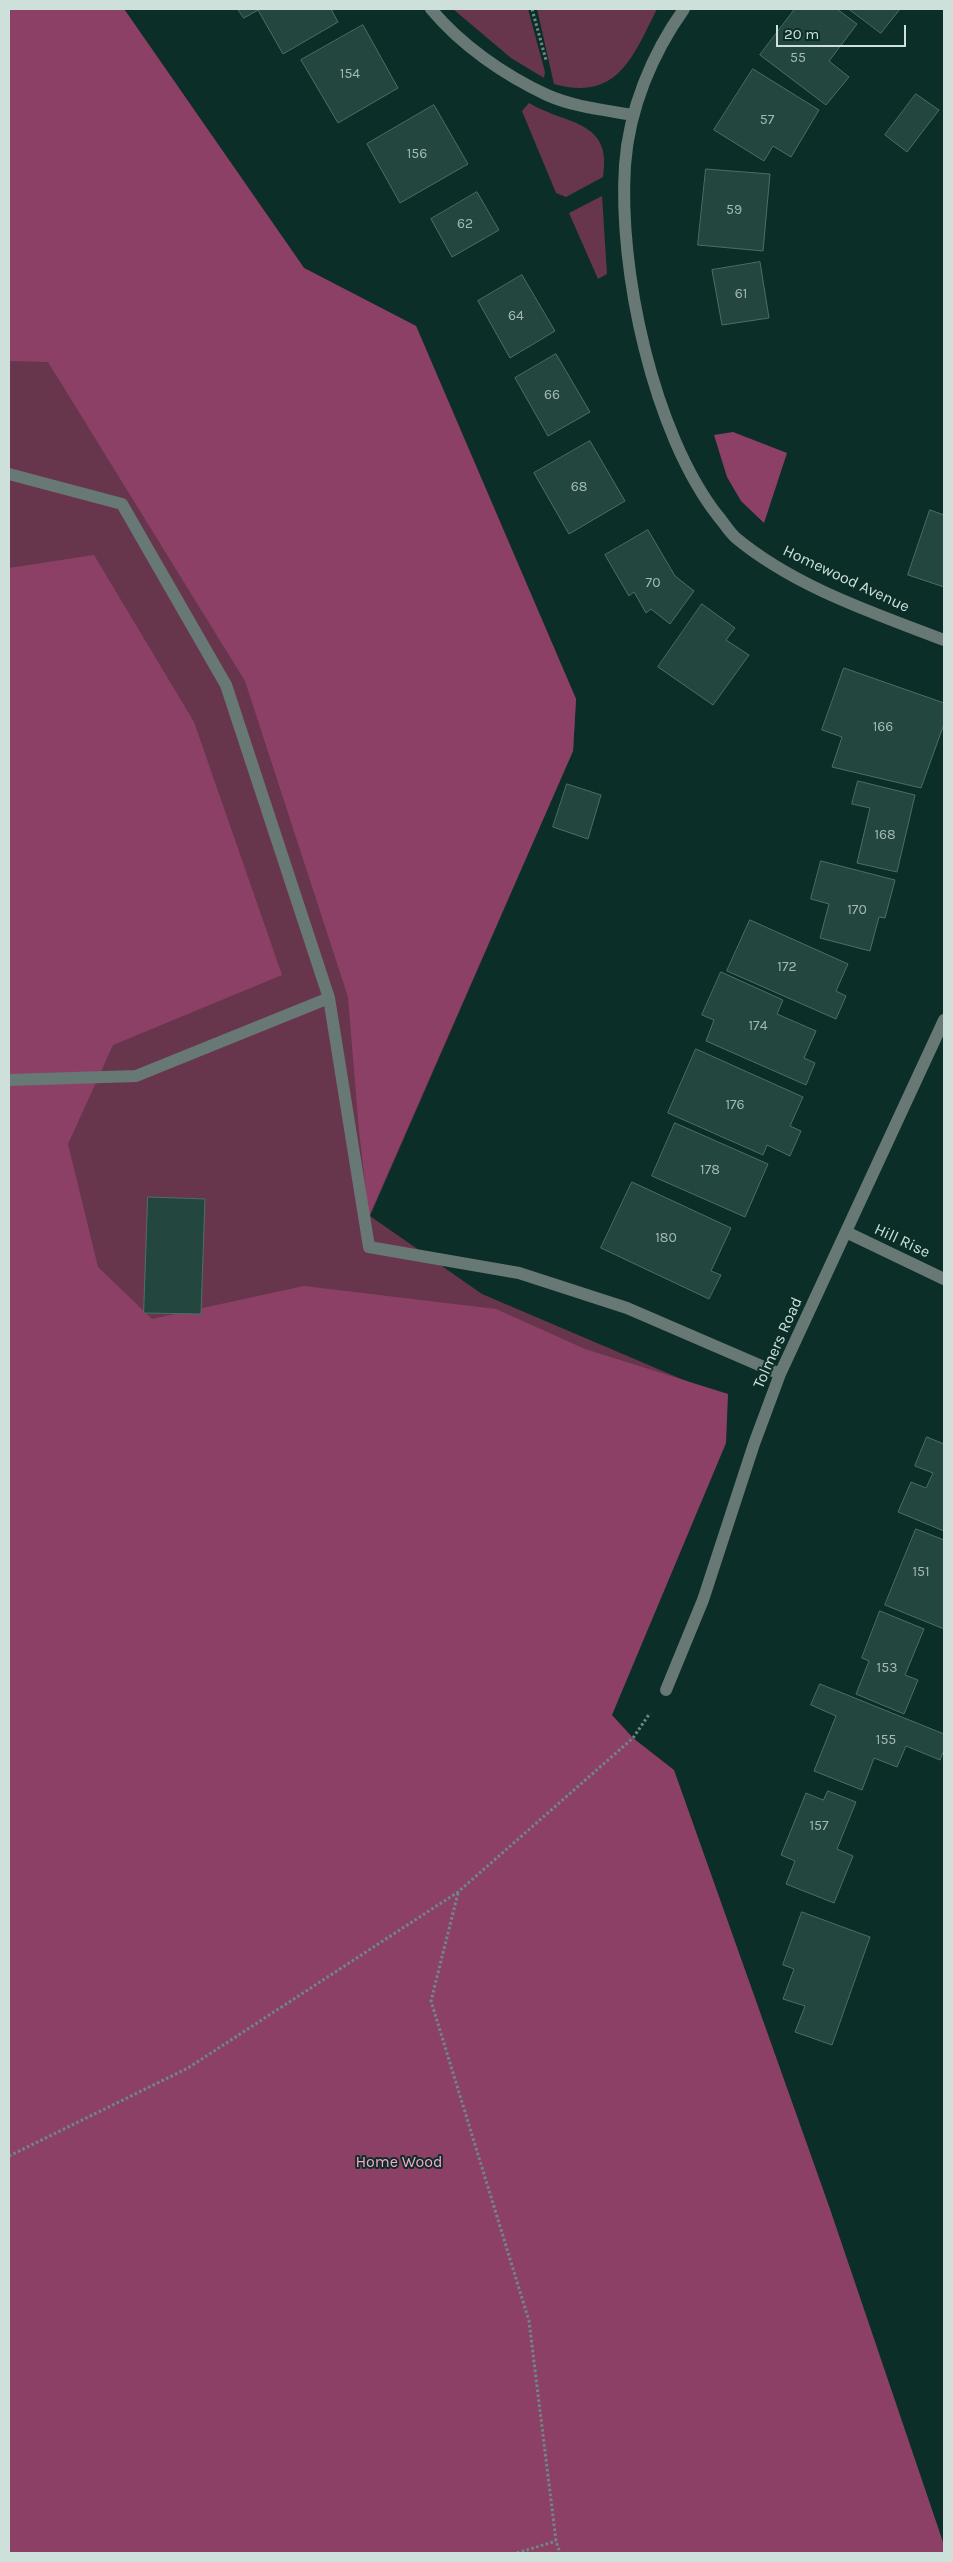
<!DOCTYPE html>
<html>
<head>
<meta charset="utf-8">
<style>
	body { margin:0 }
	#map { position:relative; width:953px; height:2562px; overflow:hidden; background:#0b2f28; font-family:Karla,sans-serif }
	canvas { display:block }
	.frame { position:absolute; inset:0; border:10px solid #cde0da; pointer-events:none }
	.scale { position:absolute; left:776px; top:25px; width:130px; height:22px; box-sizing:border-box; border:2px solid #cde0da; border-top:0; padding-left:6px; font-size:15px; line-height:18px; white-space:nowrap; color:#cde0da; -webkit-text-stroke:4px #0b2f28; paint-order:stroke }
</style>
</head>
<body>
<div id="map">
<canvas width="953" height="2562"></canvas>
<div class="frame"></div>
<div class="scale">20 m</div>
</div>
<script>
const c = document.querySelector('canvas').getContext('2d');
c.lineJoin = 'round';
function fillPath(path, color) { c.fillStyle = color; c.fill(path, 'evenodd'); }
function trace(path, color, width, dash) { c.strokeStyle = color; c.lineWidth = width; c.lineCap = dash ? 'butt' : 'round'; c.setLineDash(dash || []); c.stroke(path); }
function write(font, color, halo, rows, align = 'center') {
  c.font = font + ' Karla,sans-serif'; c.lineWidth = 4; c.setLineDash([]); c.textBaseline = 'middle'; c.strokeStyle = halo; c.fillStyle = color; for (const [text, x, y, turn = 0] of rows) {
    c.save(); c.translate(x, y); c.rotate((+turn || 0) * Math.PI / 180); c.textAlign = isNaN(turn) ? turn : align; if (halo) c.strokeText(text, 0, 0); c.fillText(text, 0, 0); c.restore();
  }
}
fillPath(new Path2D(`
	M9,9H124L304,268L416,326L576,699L573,751L370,1216L482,1294L726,1398L9,1511Z
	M453,9H528L545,72L544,78L511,58Z
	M537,9H657C633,56 618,102 554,84Z
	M529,103C565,125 613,119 603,177L566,197L556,193L522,111Z
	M602,196L607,274L598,279L569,213Z`), '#67364d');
fillPath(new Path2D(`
	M9,9H124L304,268L416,326L576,699L573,751L369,1216L359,1131L348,997L245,681L48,362L9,361Z
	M733,432L787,453L764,523L741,501L727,477L714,435Z
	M94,555L194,722L282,975L113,1045L68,1144L98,1267L152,1319L304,1286L496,1309L585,1349L728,1394L726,1443L612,1715L633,1738L674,1770L830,2209L944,2545V2553H9V568Z`), '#8d4066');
const building = new Path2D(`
	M238,9H331L338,22L283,54L258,10L244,18Z
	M795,9H837L857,24L829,61L849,77L826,105L760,55Z
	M849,9H900L881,33Z
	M363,25L398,88L338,123L301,60Z
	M753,69L819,110L791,157L773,146L764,161L714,130Z
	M916,94L939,110L907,152L885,135Z
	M434,105L468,164L400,203L367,144Z
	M706,169L770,174L763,251L698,245Z
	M477,192L499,230L452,257L431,219Z
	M760,262L769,318L722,325L712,270Z
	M522,275L555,331L510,358L478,301Z
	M556,354L590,412L548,436L515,378Z
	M590,441L625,501L569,534L534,473Z
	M930,510L944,515V587L908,575Z
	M648,530L675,576L694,591L670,624L651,609L646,613L634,592L629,596L605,555Z
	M702,604L735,628L726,640L749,655L713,705L658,667Z
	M844,668L944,703V724L921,788L832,767L842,737L822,730Z
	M858,781L915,795L897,872L857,863L870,808L852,804Z
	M567,784L601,795L588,839L553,827Z
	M821,861L895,880L885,918L879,917L870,951L820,938L829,904L811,899Z
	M750,920L848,964L836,991L846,996L836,1019L727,971Z
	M721,972L783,1000L777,1014L816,1031L804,1058L815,1063L806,1085L706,1041L714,1020L702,1015Z
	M696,1049L803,1097L790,1126L801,1131L790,1156L767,1145L763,1155L668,1113Z
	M675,1123L768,1164L745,1217L652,1176Z
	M632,1182L731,1228L711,1271L721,1275L709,1299L601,1248Z
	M148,1197L205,1199L201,1314L144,1313Z
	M927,1437L944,1444V1531L898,1512L911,1482L926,1488L933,1473L915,1466Z
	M916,1529L944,1540V1629L885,1605Z
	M880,1611L924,1629L905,1675L918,1680L904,1714L856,1694L869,1661L862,1658Z
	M820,1684L944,1734V1750L940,1760L906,1746L897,1767L874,1758L862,1790L814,1771L836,1716L811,1705Z
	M828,1791L856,1802L837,1849L853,1856L834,1903L786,1884L795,1861L781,1855L806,1793L823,1800Z
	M802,1912L870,1937L832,2045L795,2032L805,2006L783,1999L794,1969L783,1965Z`);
fillPath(building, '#23463e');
trace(building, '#4b6f66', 1);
trace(new Path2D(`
	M532,9L546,60
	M458,1893L431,2001L529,2321L556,2541L560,2553
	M9,2156L188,2068L458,1892L633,1738L650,1713
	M517,2553L556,2541`), '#6e8983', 3, [2.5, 2.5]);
trace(new Path2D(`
	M431,9C461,45 504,75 547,95C574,107 605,110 633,115
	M684,9C652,54 629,109 625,165C618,269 653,433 718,516C724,523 729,532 736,538C795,587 874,613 944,640
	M9,474L122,504L226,685L329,998L136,1076L9,1080
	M329,998L369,1247L519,1273L627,1308L780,1374
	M846,1232L944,1279
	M666,1690L703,1600L754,1444L780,1374L944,1020`), '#687874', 12);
write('14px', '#a2bab3', null, [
	["55",798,58],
	["154",350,74],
	["57",767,120],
	["156",417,154],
	["59",734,210],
	["62",465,224],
	["61",741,294],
	["64",516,316],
	["66",552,395],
	["68",579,487],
	["70",653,583],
	["166",883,727],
	["168",885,835],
	["170",857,910],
	["172",787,967],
	["174",758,1026],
	["176",735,1105],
	["178",710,1170],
	["180",666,1238],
	["151",921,1572],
	["153",887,1668],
	["155",886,1740],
	["157",819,1826]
]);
write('16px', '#cde0da', '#0b2f28', [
	["Homewood Avenue",846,579,25],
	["Hill Rise",902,1241,25],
	["Tolmers Road",778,1343,-66]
]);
write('16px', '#fda5cd', '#0b2f28', [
	["Home Wood",399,2162]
]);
</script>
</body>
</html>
